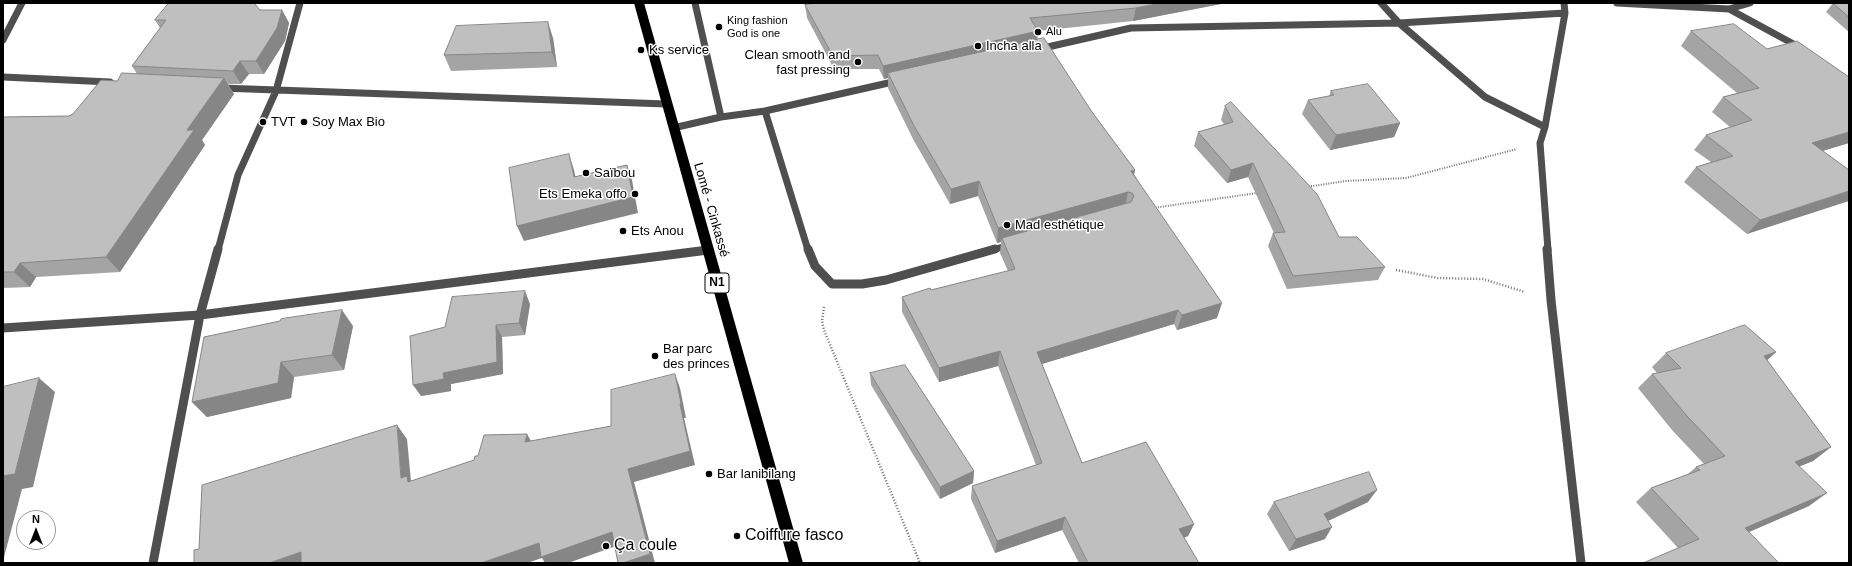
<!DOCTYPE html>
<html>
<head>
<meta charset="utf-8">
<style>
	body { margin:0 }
	#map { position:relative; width:1852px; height:566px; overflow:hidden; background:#fff; font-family:Arial,sans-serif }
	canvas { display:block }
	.frame { position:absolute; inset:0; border:4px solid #000; pointer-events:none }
	.north { position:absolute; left:16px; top:510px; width:40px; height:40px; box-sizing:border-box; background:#fff; border:1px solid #999; border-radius:50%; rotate:0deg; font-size:11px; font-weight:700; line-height:16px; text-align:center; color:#000 }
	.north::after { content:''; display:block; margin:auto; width:14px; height:18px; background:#000; clip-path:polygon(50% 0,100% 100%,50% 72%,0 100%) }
</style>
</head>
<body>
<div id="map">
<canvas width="1852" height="566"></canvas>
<div class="frame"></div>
<div class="north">N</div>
</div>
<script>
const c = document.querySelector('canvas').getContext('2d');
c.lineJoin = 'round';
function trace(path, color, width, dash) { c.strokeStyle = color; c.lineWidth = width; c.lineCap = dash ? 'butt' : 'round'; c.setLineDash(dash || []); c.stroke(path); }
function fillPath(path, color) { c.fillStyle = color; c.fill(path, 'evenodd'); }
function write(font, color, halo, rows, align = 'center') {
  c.font = font + ' Arial,sans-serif'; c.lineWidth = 3; c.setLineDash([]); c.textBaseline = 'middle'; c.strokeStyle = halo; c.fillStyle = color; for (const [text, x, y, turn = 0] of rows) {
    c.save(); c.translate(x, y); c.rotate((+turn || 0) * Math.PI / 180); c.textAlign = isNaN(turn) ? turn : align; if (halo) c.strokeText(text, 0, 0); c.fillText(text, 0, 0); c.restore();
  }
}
trace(new Path2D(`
	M1306,187L1346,181L1406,178L1517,149
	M1153,208L1257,193`), '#717171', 2, [1, 1.5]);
trace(new Path2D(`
	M1396,270L1438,278L1483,279L1525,292
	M824,307L822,321L824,330L920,563`), '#717171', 2.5, [1, 2]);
trace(new Path2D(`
	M695,3L721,117
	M1381,3L1399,23L1485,97L1545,127
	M1617,3L1729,9L1750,3
	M1729,9L1799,47
	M3,40L22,3
	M1039,49L1131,28L1399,23L1565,13
	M3,77L110,82
	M221,88L666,104
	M765,111L808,250
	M673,128L721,117L765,111L897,81
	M218,250L238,175L276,91L300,3
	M992,250L1010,245
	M1548,250L1540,143L1545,127L1565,13L1564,3`), '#4f4f4f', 7);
trace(new Path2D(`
	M808,249L815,266L832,284H862L886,280L995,249
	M1547,249L1551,300L1581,563
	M3,328L200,315L708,250
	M153,563L200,315L218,249`), '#4f4f4f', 9);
fillPath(new Path2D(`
	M634,3H644L803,563H789Z`), '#000');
fillPath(new Path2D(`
	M1226,3L1133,21L1038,31L1037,40L1092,112L1135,170L1134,174L1217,318L1177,330L1174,324L1042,364L1082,463L1194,524L1188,536L1184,538L1199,563H1079L1062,530L995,553L971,499L972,486L1036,465L998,366L939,382L902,312V297L1008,271L1000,253L1001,242L997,243L978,196L950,204L913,139L888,88V78L884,79L879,69H834L807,18L805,5Z
	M1833,3H1849V32L1826,12Z
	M260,10H282L289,23L285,41L264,74H249L241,84H228L234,94L202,140L205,145L120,272L36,277L30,287L3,288V117L69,116L137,74L132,66L160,28L155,20Z
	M1691,31L1849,143L1822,151L1849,170L1747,234L1684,182L1696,167L1711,162L1694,150L1706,135L1730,127L1712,112L1723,97L1737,93L1681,46Z
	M553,38L557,67L451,71L444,55Z
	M1331,91L1400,123L1394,137L1330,150L1302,114L1308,100L1329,96Z
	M1225,106L1339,237L1385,267L1378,280L1287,289L1268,246L1273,233H1274L1248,177L1227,183L1194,146L1198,132L1224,124L1221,120Z
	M530,304L525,335L502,337L503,374L451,384V391L421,396L445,327Z
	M353,326L344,370L294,377L291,398L207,417L192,402Z
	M1776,352L1767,360L1831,447L1813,461L1800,466L1809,506L1749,532L1678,548L1636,502L1651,488L1688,474L1696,467L1704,464L1672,430L1638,388L1652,374L1657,373L1652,367L1666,353Z
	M870,373L974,471L973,483L940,499L871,385Z
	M1274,502H1368L1328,521L1325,539L1289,551L1267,514Z`), '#a4a4a4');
fillPath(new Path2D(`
	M1160,3H1226L1133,21L1136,8Z
	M282,10L289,23L285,41L264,74L256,61Z
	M548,22L553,38L557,67L552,52Z
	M1038,31L1037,44L888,73V78L884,79L883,66Z
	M240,61L249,74L241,84L233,71Z
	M224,78L234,94L202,140L205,145L120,272L106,257L187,130Z
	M1400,123L1394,137L1330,150L1336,135Z
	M1849,132V143L1799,158L1812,143Z
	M569,154L574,170L579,193L574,177Z
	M1253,163L1248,177L1227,183L1231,170Z
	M627,165L632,180L638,213L524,241L517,226Z
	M1135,170L1132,185L1131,171Z
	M979,181L978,196L950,204L951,189Z
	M1849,191V201L1747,234L1760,220Z
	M1128,192L1125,207L1002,238L1001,242L997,243L998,228Z
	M20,263L36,277L30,287L14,272Z
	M525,291L530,304L525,335L519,323Z
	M1222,303L1217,318L1177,330L1182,315Z
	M342,310L353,326L344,370L332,355Z
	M1178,310L1174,324L1035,366L1037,352Z
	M496,325L502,337L503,374L451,384V391L421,396L413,385L443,373Z
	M1000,351L998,366L939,382V368Z
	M1776,352L1760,367L1764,356Z
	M281,362L294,377L291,398L207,417L192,402Z
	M675,374L680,388L686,418H684L695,465L634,482L655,563H623L628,469L680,404Z
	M39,378L55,392L33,487L22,489L3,561V478Z
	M397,425L407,439L411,481L418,490L401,478Z
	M527,434L535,448L525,442Z
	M1831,447L1813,461L1778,475L1795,462Z
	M974,471L973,483L940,499V487Z
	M1377,490L1368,502L1317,526L1324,514Z
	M1827,493L1809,506L1728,541L1745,528Z
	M1065,517L1062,530L995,553L997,541Z
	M1194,524L1188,536L1174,541L1179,529Z
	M1332,527L1325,539L1289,551L1296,539Z
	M612,532L619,545L568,563H545L542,558L527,563H481L539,543Z
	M301,552L312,563H269Z`), '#868686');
const building = new Path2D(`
	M169,3H254L260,10H282L277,28L256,61H240L233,71L132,66L166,20H155Z
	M815,3H1160L1136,8L1030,18L1038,31L883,66L878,55L833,56L805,5Z
	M1833,3H1849V17Z
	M548,22L552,52L444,55L456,26Z
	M1734,24L1767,49L1797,41L1849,77V132L1812,143L1849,170V191L1760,220L1696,167L1733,156L1706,135L1752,120L1723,97L1759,88L1691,31Z
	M1044,38L1092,112L1135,170L1131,171L1222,303L1182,315L1178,310L1037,352L1082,463L1146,442L1194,524L1179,529L1199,563H1088L1065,517L997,541L972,486L1042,463L1000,351L939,368L902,297L930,288L931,290L1015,269L1002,238L1131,202L1134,196L1132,193L1128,192L998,228L979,181L951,189L913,124L888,73Z
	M122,73L224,78L187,130H194L106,257L20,263L14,272H3V117L69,116L73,114L101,80L117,81Z
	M1368,84L1400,123L1336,135L1308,100L1334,95L1331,91Z
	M1231,102L1317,194L1339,237H1357L1385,267L1293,276L1273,233L1285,232L1253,163L1231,170L1198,132L1233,122L1225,106Z
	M569,154L574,177L627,165L633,197L517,226L509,168Z
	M525,291L519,323L496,325L497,362L443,373L444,379L413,385L410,336L445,327L452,297Z
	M342,310L332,355L281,362L278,383L192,402L204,337L280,321L281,319Z
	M1745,325L1776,352L1764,356L1831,447L1795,462L1827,493L1745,528L1779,563H1643L1699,539L1651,488L1700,470L1696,467L1725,456L1687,416L1652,374L1681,368L1666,353Z
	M905,365L974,471L940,487L870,373Z
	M675,374L681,403L680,404L690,451L628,469L650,554L623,563H618L612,532L541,557L539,543L481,563H301V552L269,563H194V550L199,549L202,485L397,425L401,478L407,476L408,482L474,460L475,456H478L484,435L527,434L525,442L611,426V390Z
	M39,378L15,474L3,476V478V387Z
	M1369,472L1377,490L1324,514L1332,527L1296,539L1274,502Z`);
fillPath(building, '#bfbfbf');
trace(building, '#868686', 1);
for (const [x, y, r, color] of [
	[719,27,4,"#000"],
	[1038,32,4,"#000"],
	[978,46,4,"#000"],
	[641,50,4,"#000"],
	[858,62,4,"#000"],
	[263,122,4,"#000"],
	[304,122,4,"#000"],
	[586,173,4,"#000"],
	[635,194,4,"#000"],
	[1007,225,4,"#000"],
	[623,231,4,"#000"],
	[655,356,4,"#000"],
	[709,474,4,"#000"],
	[737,536,4,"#000"],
	[606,546,4,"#000"]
]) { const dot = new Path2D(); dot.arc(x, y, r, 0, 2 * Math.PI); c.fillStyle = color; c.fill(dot); trace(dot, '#fff', 1.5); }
write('11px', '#000', '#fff', [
	["King fashion",727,21],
	["God is one",727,34],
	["Alu",1046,32]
], 'left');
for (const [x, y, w] of [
	[717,283,24]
]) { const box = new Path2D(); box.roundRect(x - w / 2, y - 10, w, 20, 3); c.fillStyle = '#fff'; c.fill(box); trace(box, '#000', 1); }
write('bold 12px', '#000', null, [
	["N1",717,283]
]);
write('13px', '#000', '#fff', [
	["Incha alla",986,46],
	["Ks service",649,50],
	["Clean smooth and",850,55,"right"],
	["fast pressing",850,70,"right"],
	["TVT",271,122],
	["Soy Max Bio",312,122],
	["Saïbou",594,173],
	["Ets Emeka offo",627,194,"right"],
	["Mad esthétique",1015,225],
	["Ets Anou",631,231],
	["Bar parc",663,349],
	["des princes",663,364],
	["Bar lanibilang",717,474]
], 'left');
write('13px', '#000', '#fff', [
	["Lomé - Cinkassé",711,210,74]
]);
write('16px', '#000', '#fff', [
	["Coiffure fasco",745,536],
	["Ça coule",614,546]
], 'left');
</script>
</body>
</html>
